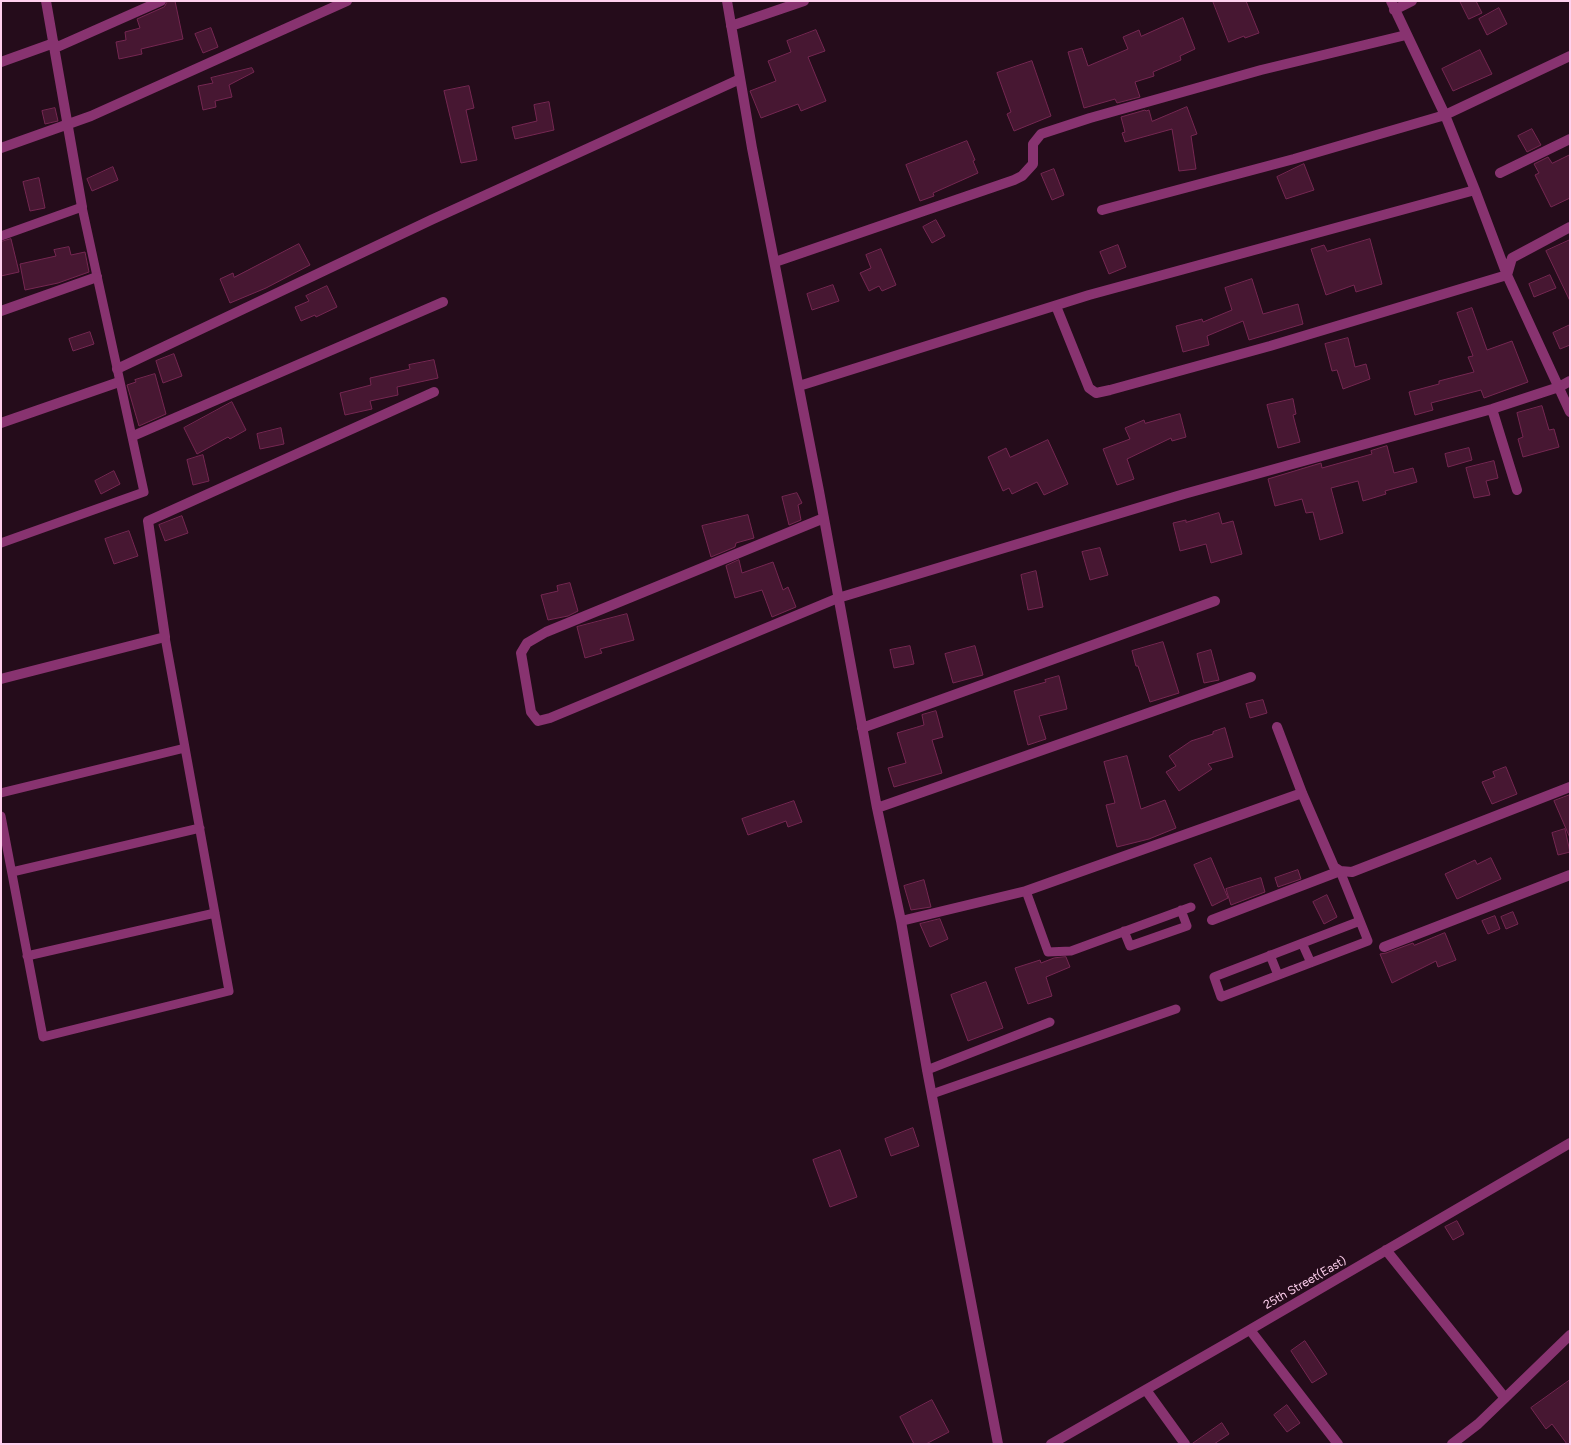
<!DOCTYPE html>
<html>
<head>
<meta charset="utf-8">
<style>
	body { margin:0 }
	#map { position:relative; width:1571px; height:1445px; overflow:hidden; background:#250c1b; font-family:Figtree,sans-serif }
	canvas { display:block }
	.frame { position:absolute; inset:0; border:2px solid #ffd0ee; pointer-events:none }
</style>
</head>
<body>
<div id="map">
<canvas width="1571" height="1445"></canvas>
<div class="frame"></div>
</div>
<script>
const c = document.querySelector('canvas').getContext('2d');
c.lineJoin = 'round';
function fillPath(path, color) { c.fillStyle = color; c.fill(path, 'evenodd'); }
function trace(path, color, width, dash) { c.strokeStyle = color; c.lineWidth = width; c.lineCap = dash ? 'butt' : 'round'; c.setLineDash(dash || []); c.stroke(path); }
function write(font, color, halo, rows, align = 'center') {
  c.font = font + ' Figtree,sans-serif'; c.lineWidth = 4.5; c.setLineDash([]); c.textBaseline = 'middle'; c.strokeStyle = halo; c.fillStyle = color; for (const [text, x, y, turn = 0] of rows) {
    c.save(); c.translate(x, y); c.rotate((+turn || 0) * Math.PI / 180); c.textAlign = isNaN(turn) ? turn : align; if (halo) c.strokeText(text, 0, 0); c.fillText(text, 0, 0); c.restore();
  }
}
const building = new Path2D(`
	M168,1H175L183,39L141,49L142,54L119,59L116,42L126,40L125,32L140,28L137,19L164,7Z
	M1213,1H1246L1259,33L1245,38L1244,36L1229,42Z
	M1460,1H1476L1482,13L1469,19Z
	M1499,8L1507,24L1487,35L1479,19Z
	M1183,18L1195,49L1180,56L1181,60L1153,72L1154,76L1135,82L1140,97L1117,103L1115,99L1084,108L1068,52L1082,48L1088,66L1128,49L1123,37L1139,30L1141,36Z
	M211,28L218,47L203,53L195,34Z
	M816,30L825,51L808,57L826,101L801,111L798,104L761,118L750,91L776,81L768,61L791,52L787,41Z
	M1480,50L1492,74L1453,91L1442,69Z
	M1032,61L1051,116L1014,131L1007,114L1011,112L997,73Z
	M252,68L254,72L229,85L232,97L215,101L216,107L203,110L198,86L213,83L211,78Z
	M469,86L474,108L466,110L477,160L461,163L444,91Z
	M549,102L554,130L515,139L512,127L537,121L534,105Z
	M1187,107L1197,134L1191,136L1196,169L1179,171L1172,129L1125,142L1122,133L1125,132L1121,117L1145,110L1146,111L1149,110L1152,121Z
	M55,108L58,121L45,124L42,111Z
	M1532,129L1541,145L1527,152L1518,136Z
	M967,141L975,160L973,161L978,173L933,193L934,196L920,201L906,165Z
	M1570,155V198L1551,207L1535,175L1539,173L1534,164L1548,157L1552,163Z
	M1304,164L1314,190L1286,199L1277,177Z
	M113,167L118,180L92,191L87,179Z
	M1054,169L1064,195L1052,200L1041,174Z
	M39,178L45,208L30,211L23,182Z
	M936,220L945,236L932,243L923,227Z
	M11,239L19,272L1,276V242Z
	M1370,239L1382,284L1356,292L1354,285L1326,295L1311,249L1324,245L1327,251Z
	M1570,240V301L1546,251Z
	M299,244L310,265L266,288L230,303L220,279L233,273L234,277Z
	M1118,245L1126,267L1109,274L1100,252Z
	M69,247L71,255L85,252L89,272L58,283L25,290L20,264L56,256L54,250Z
	M881,249L896,285L882,291L879,286L869,291L860,273L871,268L866,255Z
	M1550,275L1556,288L1534,297L1529,284Z
	M1252,279L1263,314L1298,304L1303,324L1249,340L1243,321L1207,336L1209,345L1183,352L1176,326L1202,319L1203,322L1232,310L1225,288Z
	M833,285L839,301L812,310L807,294Z
	M327,286L337,307L316,317L315,315L301,321L295,307L309,301L306,296Z
	M1472,308L1487,350L1512,341L1528,382L1484,398L1481,390L1431,403L1433,410L1415,415L1409,392L1439,384V381L1474,372L1468,357L1473,356L1457,313Z
	M1570,325V345L1560,349L1553,333Z
	M90,332L94,344L73,351L69,339Z
	M1348,338L1355,367L1366,364L1370,379L1343,389L1337,370L1332,371L1325,344Z
	M174,354L182,376L163,383L156,361Z
	M434,360L438,378L397,387L398,395L370,401L372,409L345,415L340,393L371,385L370,378L410,369L409,365Z
	M155,374L166,414L139,426L127,385L136,382L135,380Z
	M1293,399L1296,414L1293,415L1300,442L1278,448L1267,405Z
	M232,402L246,430L230,439L228,437L197,454L184,428Z
	M1542,406L1549,430L1554,429L1559,447L1523,457L1518,439L1523,437L1517,413Z
	M1180,414L1186,437L1172,441L1171,438L1127,459L1134,479L1117,485L1103,449L1130,439L1125,428L1144,420L1145,423Z
	M281,428L284,444L260,449L257,434Z
	M1048,440L1068,484L1044,495L1037,482L1012,494L1009,488L1003,491L988,457L1006,448L1010,457Z
	M1387,446L1394,473L1413,468L1417,482L1385,491L1386,494L1363,501L1358,481L1331,488L1343,533L1320,540L1313,512L1306,513L1302,499L1275,506L1268,479L1321,463L1322,468L1372,454L1371,451Z
	M1469,448L1472,460L1448,467L1445,454Z
	M203,455L209,481L193,485L187,460Z
	M1494,461L1498,478L1486,481L1490,495L1474,498L1466,468Z
	M114,471L120,484L101,494L95,481Z
	M797,493L802,503L798,505L801,520L789,525L782,497Z
	M1219,513L1222,524L1233,521L1242,554L1211,563L1206,544L1180,551L1173,523L1186,520V522Z
	M748,515L754,538L736,543L735,547L711,557L702,526Z
	M182,516L188,533L165,541L159,525Z
	M129,531L138,556L114,564L105,539Z
	M1100,548L1108,575L1090,580L1082,552Z
	M739,560L742,573L773,562L783,590L788,587L796,607L772,617L762,590L735,598L726,566Z
	M1036,571L1043,607L1028,610L1021,575Z
	M570,583L578,611L568,616L548,620L541,595L558,591L557,586Z
	M627,614L634,640L600,649L602,653L585,658L577,627Z
	M1163,642L1179,693L1150,702L1138,666H1136L1132,651Z
	M910,646L914,664L894,668L890,650Z
	M975,646L983,675L953,683L945,654Z
	M1211,650L1219,680L1204,683L1197,654Z
	M1059,676L1067,709L1039,716L1046,739L1028,745L1014,691L1046,682L1045,680Z
	M1263,700L1267,713L1250,718L1246,704Z
	M936,711L943,737L932,740L942,773L894,787L888,768L906,763L897,733L924,725L922,715Z
	M1225,728L1233,757L1208,764L1212,769L1179,791L1166,772L1176,766L1169,756L1191,741L1213,734V732Z
	M1127,756L1141,809L1165,800L1176,828L1149,839L1117,847L1106,805L1115,803L1104,762Z
	M1506,767L1517,794L1492,804L1482,782L1495,777L1493,772Z
	M1570,795V838L1554,801Z
	M794,801L802,822L788,827L786,821L748,835L742,819Z
	M1565,829L1570,852L1558,855L1552,833Z
	M1211,858L1228,898L1212,906L1194,865Z
	M1491,858L1501,879L1457,899L1445,874L1475,860L1477,864Z
	M1298,870L1301,879L1278,887L1275,878Z
	M1261,878L1265,892L1231,905L1226,889Z
	M924,880L931,907L911,910L904,886Z
	M1327,895L1337,917L1324,924L1313,902Z
	M1513,912L1518,924L1506,929L1501,917Z
	M1495,916L1500,929L1488,934L1482,921Z
	M940,919L948,939L930,947L920,924Z
	M1445,933L1456,960L1438,967L1436,961L1392,983L1380,954L1386,953L1413,943L1414,945Z
	M1066,957L1070,967L1046,977L1052,996L1028,1004L1015,968L1040,960L1041,963L1054,958Z
	M986,982L1003,1028L968,1041L951,995Z
	M913,1128L919,1146L891,1156L885,1139Z
	M840,1150L857,1197L830,1207L813,1160Z
	M1457,1221L1464,1234L1453,1240L1445,1227Z
	M1305,1341L1327,1374L1312,1383L1291,1351Z
	M1570,1380V1444H1567L1552,1424L1546,1429L1531,1408Z
	M932,1400L949,1432L926,1444H914L900,1417Z
	M1287,1405L1300,1423L1287,1432L1274,1415Z
	M1222,1423L1229,1434L1214,1444H1192Z`);
fillPath(building, '#471732');
trace(building, '#752752', 1);
trace(new Path2D(`
	M1,236L82,207L144,492L1,543
	M1,793L185,748
	M1,816L43,1037L229,991L165,637
	M1340,871L1368,941L1221,997L1214,977L1360,921
	M12,872L200,828
	M1026,891L1048,952L1071,951L1191,907
	M1124,931L1130,946L1187,926L1181,910
	M1302,943L1311,963
	M1270,955L1278,975
	M27,956L215,913
	M927,1070L1050,1022
	M932,1094L1176,1009`), '#883370', 9);
trace(new Path2D(`
	M46,1L82,207
	M727,1L752,148L819,491L877,808L901,921L927,1070L998,1444
	M1391,1L1445,115L1475,190L1507,275L1570,412
	M1394,10L1412,1
	M731,26L804,1
	M55,48L161,1
	M1,62L54,43
	M1,148L91,116L347,1
	M1500,173L1570,139
	M1102,210L1294,159L1445,115L1570,56
	M775,262L1014,180L1022,176L1033,164V144L1041,134L1090,118L1261,70L1406,35
	M1056,306L1089,388L1096,393L1110,390L1270,346L1507,275L1512,258L1570,227
	M1,311L97,277
	M117,369L431,220L740,79
	M799,386L1089,295L1475,190
	M1492,409L1517,490
	M1,423L119,382
	M133,436L443,302
	M824,518L546,632L527,643L521,653L531,712L538,721L550,718L838,598L1184,494L1492,409L1559,387L1570,381
	M1,679L165,637L148,521L434,392
	M1277,727L1302,793L1334,867L1340,871L1352,872L1570,787
	M862,728L1215,601
	M877,808L1251,677
	M1212,920L1340,871
	M901,921L1026,891L1302,793
	M1384,947L1570,875
	M1386,1250L1505,1398L1570,1335
	M1250,1330L1338,1444
	M1146,1390L1185,1444
	M1051,1444L1234,1339L1570,1143
	M1452,1444L1478,1424L1505,1398`), '#883370', 10);
write('12px', '#ffd0ee', '#250c1b', [
	["25th Street(East)",1305,1283,-30]
]);
</script>
</body>
</html>
